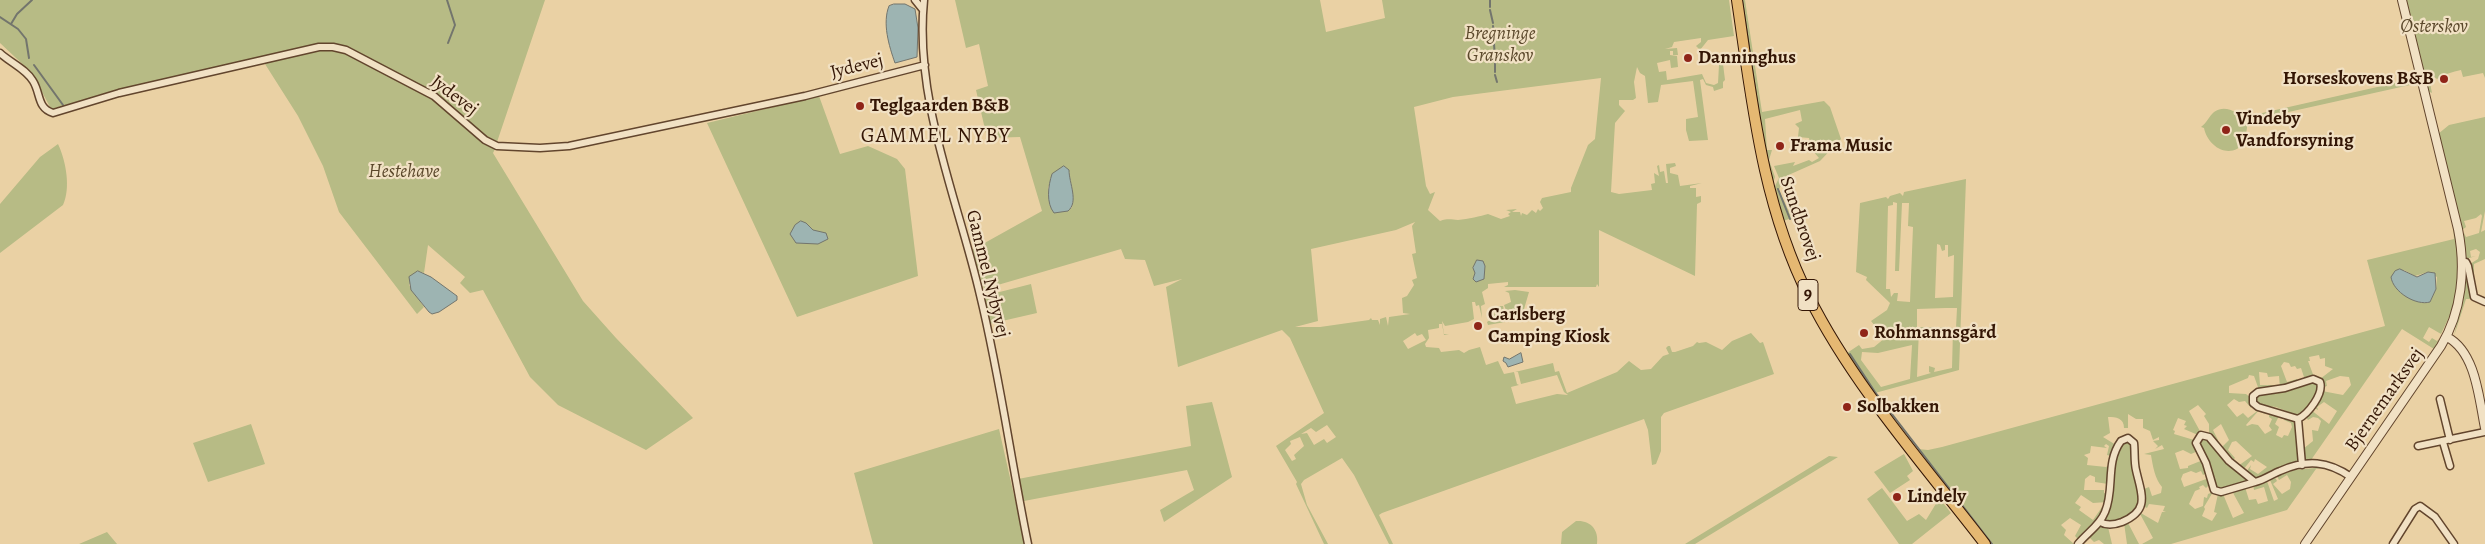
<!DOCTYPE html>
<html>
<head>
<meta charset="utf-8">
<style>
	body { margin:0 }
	canvas { display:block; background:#ead1a4 }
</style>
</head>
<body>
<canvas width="2485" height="544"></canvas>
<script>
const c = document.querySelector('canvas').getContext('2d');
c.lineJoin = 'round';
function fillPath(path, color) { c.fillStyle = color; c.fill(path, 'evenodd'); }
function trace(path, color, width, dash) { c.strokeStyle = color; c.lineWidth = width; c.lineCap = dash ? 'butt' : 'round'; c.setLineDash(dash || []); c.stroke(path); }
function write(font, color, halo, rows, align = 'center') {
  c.font = font + ' Alegreya,serif'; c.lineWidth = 4.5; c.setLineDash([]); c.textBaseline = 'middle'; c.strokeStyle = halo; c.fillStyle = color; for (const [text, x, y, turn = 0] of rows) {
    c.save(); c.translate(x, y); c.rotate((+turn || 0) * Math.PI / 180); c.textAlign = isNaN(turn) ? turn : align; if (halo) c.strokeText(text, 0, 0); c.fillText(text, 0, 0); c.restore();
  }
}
fillPath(new Path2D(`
	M0,0H545L497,142L487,137L435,94L358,53L341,45L333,44L118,91L51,109L32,73L0,43Z
	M955,0H1320L1326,32L1385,18L1382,0H1729L1734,36L1708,40L1700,50L1696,46L1701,42V38L1674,42L1672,47L1665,49L1677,48L1678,55H1673V51H1670V55L1677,56L1678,67L1671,68L1670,60L1657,63L1659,72L1666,71L1667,80L1702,74L1706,83L1714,85L1718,83L1719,65L1723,64L1725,80L1723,82V88L1714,91L1713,87L1706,85L1703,79L1700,80L1708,140L1689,141L1686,130V119L1698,117L1693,81L1661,85L1658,102L1648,103L1645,76L1640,73L1637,67L1634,82L1636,98L1633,100H1619V105L1625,111L1615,123L1611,192L1619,194L1652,190L1651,184L1655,183L1654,173L1659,176L1657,166L1659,165L1660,172L1664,171L1666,183H1668L1666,164L1675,163L1676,166L1670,168V173L1678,175L1680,186L1702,183L1690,186V188H1696V197L1701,196V202L1697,204L1695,276L1599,230V287L1597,284L1596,287H1504L1508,285V282L1488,284V288L1482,292L1485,304L1481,306L1482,318L1479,305L1476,306L1475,302H1472L1474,319L1468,322L1445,326L1442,321L1444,334H1449L1444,335L1442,324H1439V328L1428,330L1429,338L1425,344L1426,347L1439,348L1441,352L1459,350L1464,353L1469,350L1480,347L1486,365L1498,361L1504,374L1514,372L1517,384L1519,385L1511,387L1516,404L1557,394L1568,395L1564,392L1557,375L1521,384L1518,372H1515L1553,363L1555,372L1559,371L1567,393L1617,372L1629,361L1641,370L1651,369L1663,356L1669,354L1666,348L1668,346H1670L1672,352H1675L1693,346L1697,342L1699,343L1706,342L1722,350L1732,341L1751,333L1760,343L1763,342L1774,374L1664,413L1661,417V451L1656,464L1652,465L1648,430L1644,419L1382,513L1379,515L1393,544H1389L1354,475L1342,458L1304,480L1301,484L1307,505L1328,544H1324L1296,484L1297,482L1276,446L1324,413L1290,338L1282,330L1178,367L1166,287L1182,279L1154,286L1145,260L1125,259L1121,249L984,289L972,250L1042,211L1020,137L987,138L976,90L988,86L979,44L966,48ZM1601,78L1595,139L1588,145L1571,188V192L1542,198L1540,202L1543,208L1540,211L1538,209L1536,213L1532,210L1527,215L1522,213L1521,216L1520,212H1512L1517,209L1506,210L1511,212L1508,214L1510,216L1501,219L1488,214C1481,216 1468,219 1458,220C1452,220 1449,218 1440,221L1428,210L1435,192L1430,194L1426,186L1414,107L1453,97ZM1069,170C1069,183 1074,195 1072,208L1050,205L1048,187ZM1415,222L1412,226L1416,253L1412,254L1417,278L1412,280L1414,285L1407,296L1402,298L1403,313L1410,314L1389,317L1388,326L1386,317L1380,319V325L1378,320H1372L1371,318L1369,320L1320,327H1295L1318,321L1311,249L1396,230ZM1415,333L1417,336L1422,334L1426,340L1408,349L1403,341ZM1327,425L1336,437L1327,443L1324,439L1314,445L1307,433L1301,434L1311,428L1316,432ZM1300,437L1304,446L1294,455L1296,459L1292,461L1285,450L1291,444L1290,441Z
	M1741,0H1745L1762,112L1824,101L1830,107L1841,139L1820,161L1784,177L1779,190L1792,218L1783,221L1774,188L1779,178L1774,166L1795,162L1793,166L1809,160L1812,162L1819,158L1812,150L1809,138L1798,137L1799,128L1795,124L1802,121L1800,110L1765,119L1767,150H1772L1769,160L1775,177L1773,183L1764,151Z
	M2405,0H2485V78L2483,73L2463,77L2461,70C2453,72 2443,74 2437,79L2433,76L2430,83L2432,93L2428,91Z
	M319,50H333L345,53L434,99L484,143L495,149L493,153L583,301L616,338L693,418L646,450L558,405L530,377L483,290L470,293L460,283L465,277L428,245L424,273L418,271L409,285L424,307L417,314L339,212L323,166L298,116L265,64L276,59Z
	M2417,78L2419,83L2248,121L2245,141C2232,161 2208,148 2204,128L2201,127C2207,123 2209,116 2214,112C2228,103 2236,116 2249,116Z
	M819,96L840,154L868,146L897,159L905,169L918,276L797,317L707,123Z
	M2485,117V211L2481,232L2485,230V259L2474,264V279L2470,264L2478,259L2480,252L2476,249L2470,251L2471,257L2476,256L2466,259L2463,235L2464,233L2466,237L2479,233L2482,216L2481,214L2476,218L2464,221L2466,227L2462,230L2438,134L2449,125Z
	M58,144C66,161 71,188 63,205L0,253V204L40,157Z
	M1966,179L1959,370L1875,393L1847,353L1859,345L1862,349L1874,347L1885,338L1871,321L1887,310L1890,303L1866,280L1867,277L1856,272L1860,203L1886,197L1888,199L1890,196L1900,193L1903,196L1904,192ZM1893,202L1897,203L1895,271H1899L1902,203H1909L1908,226L1913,227L1910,302L1897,301L1898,293H1894L1891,297L1890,289H1886L1888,206L1893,205ZM1937,244L1940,245L1942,251L1945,250V245H1948V257L1954,255L1953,297L1935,298ZM1946,308H1957L1956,328L1917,327V309ZM1919,329L1953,330L1952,368L1934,372L1935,368L1929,366V372L1931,373L1917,377ZM1912,345L1910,379L1881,387L1861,360L1862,352L1878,353Z
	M2453,224L2457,247L2459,278L2451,313L2441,334L2429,327L2423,338L2429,342L2432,338L2437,341L2439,339L2434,349L2402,329L2311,460H2305L2303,449L2313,441L2312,430L2318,431L2321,421L2318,418L2313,417L2308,420L2306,417L2311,410L2329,424L2337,411L2324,402L2317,407L2318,410L2313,407L2322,391L2343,395L2351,385L2349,377L2340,376L2326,381L2327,386L2323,387L2320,379L2333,369L2325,366V358L2320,359L2319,355L2309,357L2310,361H2308L2314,377L2305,380L2301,368L2297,369L2295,366L2291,367L2289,363L2284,362L2281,366L2287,382L2297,379L2298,382L2280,388L2279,376L2268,377L2267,373L2259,372L2260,385H2275L2276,387L2259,390L2254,376L2249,375L2248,378L2229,386V393L2246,394L2251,398V408L2245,401L2239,402L2234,399L2227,405L2237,417L2243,413L2248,418L2260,409L2246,425L2247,426L2252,424L2258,425L2265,434L2272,430L2269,426L2272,419L2269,417V414L2262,413L2265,410L2280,414L2275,424L2279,427L2276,435L2282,438L2284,435L2288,436L2292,427L2291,423L2284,420L2285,417L2295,421L2298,459L2296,463L2256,479L2246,472L2251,465L2250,469L2258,474L2267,467L2255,459L2254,462L2251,460L2243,470L2238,466L2252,456L2236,441L2232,442L2228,450L2235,458L2232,461L2220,449L2229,440L2221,424L2213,430L2218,440L2215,442L2209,434V424L2204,416L2206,414L2198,405L2189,411L2201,433L2198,435L2184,429L2187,426L2184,425L2186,421L2178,418L2173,430L2175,431L2174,434L2194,440L2198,451L2191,454L2183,450L2175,453L2180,469L2188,468V466L2203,460L2207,473L2203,475L2201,471L2196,473L2191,471L2183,474L2181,479L2184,487L2209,478V485L2206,488L2203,485L2199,487L2200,489L2195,491L2189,504L2195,509L2203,506L2204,497L2207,498L2208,494L2213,492L2204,507L2205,509L2202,516L2212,521L2217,513L2214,512L2218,494H2223L2233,518L2244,513L2232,491L2245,487L2249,500L2256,499L2258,504L2268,501L2264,487L2254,490L2253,485L2267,481L2274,501L2278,499L2270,480L2275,477L2277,481L2273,484L2282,494L2290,489L2291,482L2287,475L2279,480L2277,476L2295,470L2325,467L2316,469L2287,510L2171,544H2142L2153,538L2139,512L2158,523L2162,512H2166L2163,511L2165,506L2149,504L2147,508L2143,506L2144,489L2149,487L2152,496L2161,493L2162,487C2155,479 2153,467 2151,455L2144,454L2164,449L2162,445L2155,449L2158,446L2153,441L2159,440V437L2153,440L2150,431L2143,428V419H2136L2128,414V428H2124C2124,418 2116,417 2108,417L2110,433L2103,437L2116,445L2111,456L2107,455L2109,446L2106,444L2104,446L2107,448L2091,446L2090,453L2084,455L2088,458L2087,465L2106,467L2109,465L2108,484L2095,482V477L2090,475L2085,479L2084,490H2104V493L2107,494V502L2093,503L2081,495L2075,503L2081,507L2079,510L2093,520L2102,507H2105L2095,523L2078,539L2075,536L2081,525L2070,518L2061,525L2066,530L2064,535L2074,544H1990L1918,449L1928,450L1942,447L2385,326L2367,260L2454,239ZM2404,270L2415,276L2428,272L2437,277L2436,289L2430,302C2415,306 2400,292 2392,281Z
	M2466,265L2471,299H2466L2454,336L2464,291Z
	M1031,284L1037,313L989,324L984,296Z
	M1515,290L1529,292L1522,316L1514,321L1513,315L1505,318V322L1488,325L1487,322L1494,317L1495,306H1503L1505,314L1507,313L1504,305L1511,302L1509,293L1505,291Z
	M2311,381L2318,383C2316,397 2308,406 2299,416L2276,407L2260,405L2255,400L2257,395L2274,394L2296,389Z
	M1212,402L1232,477L1164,522L1160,510L1194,490L1187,470L1024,501L1018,479L1191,446L1186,406Z
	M251,424L265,464L208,482L193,443Z
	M999,429L1025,544H873L854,473Z
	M2201,437H2206L2226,463L2248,481L2247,483L2217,490L2209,461L2198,441Z
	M2125,440L2131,442C2138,479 2156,516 2105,522C2104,513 2111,505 2112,496C2115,474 2110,460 2125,440Z
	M1904,454L1913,471L1907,476L1910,480L1890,493L1874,472Z
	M1829,456L1838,457L1695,544H1685Z
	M1882,488L1907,521L1919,514L1926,520L1937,502L1934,497L1937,495L1951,513L1912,544H1899L1867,499Z
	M1576,521C1591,520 1599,530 1597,544H1561L1562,532Z
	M2127,521L2139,544H2127L2124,523Z
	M2102,525L2108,527L2112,544H2104L2099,540L2094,542L2088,536Z
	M107,532L117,544H79Z`), '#b7bb85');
const water = new Path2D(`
	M894,4H905L915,9L918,28L917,57L895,63C889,46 882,23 889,6Z
	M1064,166L1069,170C1069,183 1079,202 1068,211L1054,213C1046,203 1048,186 1052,174Z
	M801,221L806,223L813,230L826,233L828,239L818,244L796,243L790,234L795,225Z
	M1477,260L1483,261L1485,266L1484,279L1476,282L1473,279L1475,273L1473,268Z
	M2400,269L2417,277L2428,272L2435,273L2436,289L2430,302C2416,306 2393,292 2391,277L2395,271Z
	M418,271L431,277L457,296V300L439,312L432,314L429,312L411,290L409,277Z
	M1521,353L1523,362L1508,367L1506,363L1503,361L1504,357L1509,359Z`);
fillPath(water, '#9db4b2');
trace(water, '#73756d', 1);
trace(new Path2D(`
	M447,0L455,25L448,43
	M1742,0L1758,109
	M1490,7V0
	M1490,10L1493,23
	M0,17L18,29L26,39L29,58
	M11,24L17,14L32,0
	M1493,26L1495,40
	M1494,44L1495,57
	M1495,60V72
	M34,65L63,105
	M1495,75L1497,82
	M1778,189L1790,219
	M1850,354L1875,392L1992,544`), '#73756d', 2);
const minor = new Path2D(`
	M915,0L923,10
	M924,0C914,101 958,199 980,295C1000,377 1011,461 1028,544
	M0,53C11,63 26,69 33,81C41,94 37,108 53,113L119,93L319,47H333L346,50L434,96L485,140L497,146L540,148L569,146L805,96L925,65
	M2462,262H2466L2468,266L2474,297L2485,302
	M2313,379L2320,382C2324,394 2308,414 2298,419L2258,407L2253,403V396L2258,392L2285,388Z
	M2440,399L2450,440
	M2298,419L2302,465
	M2201,435L2209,437L2229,461L2255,482L2221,492L2214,490L2206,463L2196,443Z
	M2443,442L2450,466
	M2418,446L2485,432
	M2255,482C2264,480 2272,474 2280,471C2307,459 2328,461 2351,477
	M2078,544C2087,533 2100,525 2105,512C2115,489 2105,463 2121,441L2128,438L2134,443C2135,452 2134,462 2136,470C2141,493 2151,510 2122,522C2114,525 2107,526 2100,522
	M2393,544L2415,509L2420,506L2435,517L2454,544`);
const tertiary = new Path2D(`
	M2447,337C2476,352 2479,399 2485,428
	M2305,544L2441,346C2462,311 2466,269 2458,229L2402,0`);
const primary = new Path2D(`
	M1737,0C1752,101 1762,204 1809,297C1853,385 1925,466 1985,544`);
trace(minor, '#62452d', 9);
trace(tertiary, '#62452d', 10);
trace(primary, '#341605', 12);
trace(minor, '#f1e1c4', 6);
trace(tertiary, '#f1e1c4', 8);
trace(primary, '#e5b872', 10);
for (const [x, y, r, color] of [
	[1688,58,5,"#8f2418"],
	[2444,79,5,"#8f2418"],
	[860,106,5,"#8f2418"],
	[2226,130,5,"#8f2418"],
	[1780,146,5,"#8f2418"],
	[1478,326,5,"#8f2418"],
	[1864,333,5,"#8f2418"],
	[1847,407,5,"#8f2418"],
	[1897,497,5,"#8f2418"]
]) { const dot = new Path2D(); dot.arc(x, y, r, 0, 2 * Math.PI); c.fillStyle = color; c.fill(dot); trace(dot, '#f1e1c4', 2); }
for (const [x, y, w] of [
	[1808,295,20]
]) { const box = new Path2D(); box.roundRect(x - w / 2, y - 15.5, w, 31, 4); c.fillStyle = '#f1e1c4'; c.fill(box); trace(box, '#341605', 1); }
write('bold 18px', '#341605', null, [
	["9",1808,295]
]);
write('italic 19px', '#5b482b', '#f1e1c4', [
	["Østerskov",2434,27],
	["Bregninge",1500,34],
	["Granskov",1500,56],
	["Hestehave",404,172]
]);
write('bold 19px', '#341605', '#f1e1c4', [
	["Danninghus",1698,58],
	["Horseskovens B&B",2434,79,"right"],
	["Teglgaarden B&B",870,106],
	["Vindeby",2236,119],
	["Vandforsyning",2236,141],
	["Frama Music",1790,146],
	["Carlsberg",1488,315],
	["Camping Kiosk",1488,337],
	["Rohmannsgård",1874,333],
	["Solbakken",1857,407],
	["Lindely",1907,497]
], 'left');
write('19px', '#341605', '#f1e1c4', [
	["Jydevej",857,67,-14],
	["Jydevej",454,96,37],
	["Sundbrovej",1799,219,71],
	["Gammel Nybyvej",987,274,76],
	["Bjernemarksvej",2385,400,-55]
]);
c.letterSpacing = '1px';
write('21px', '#341605', '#f1e1c4', [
	["GAMMEL NYBY",936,137]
]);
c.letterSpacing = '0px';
</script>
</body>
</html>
